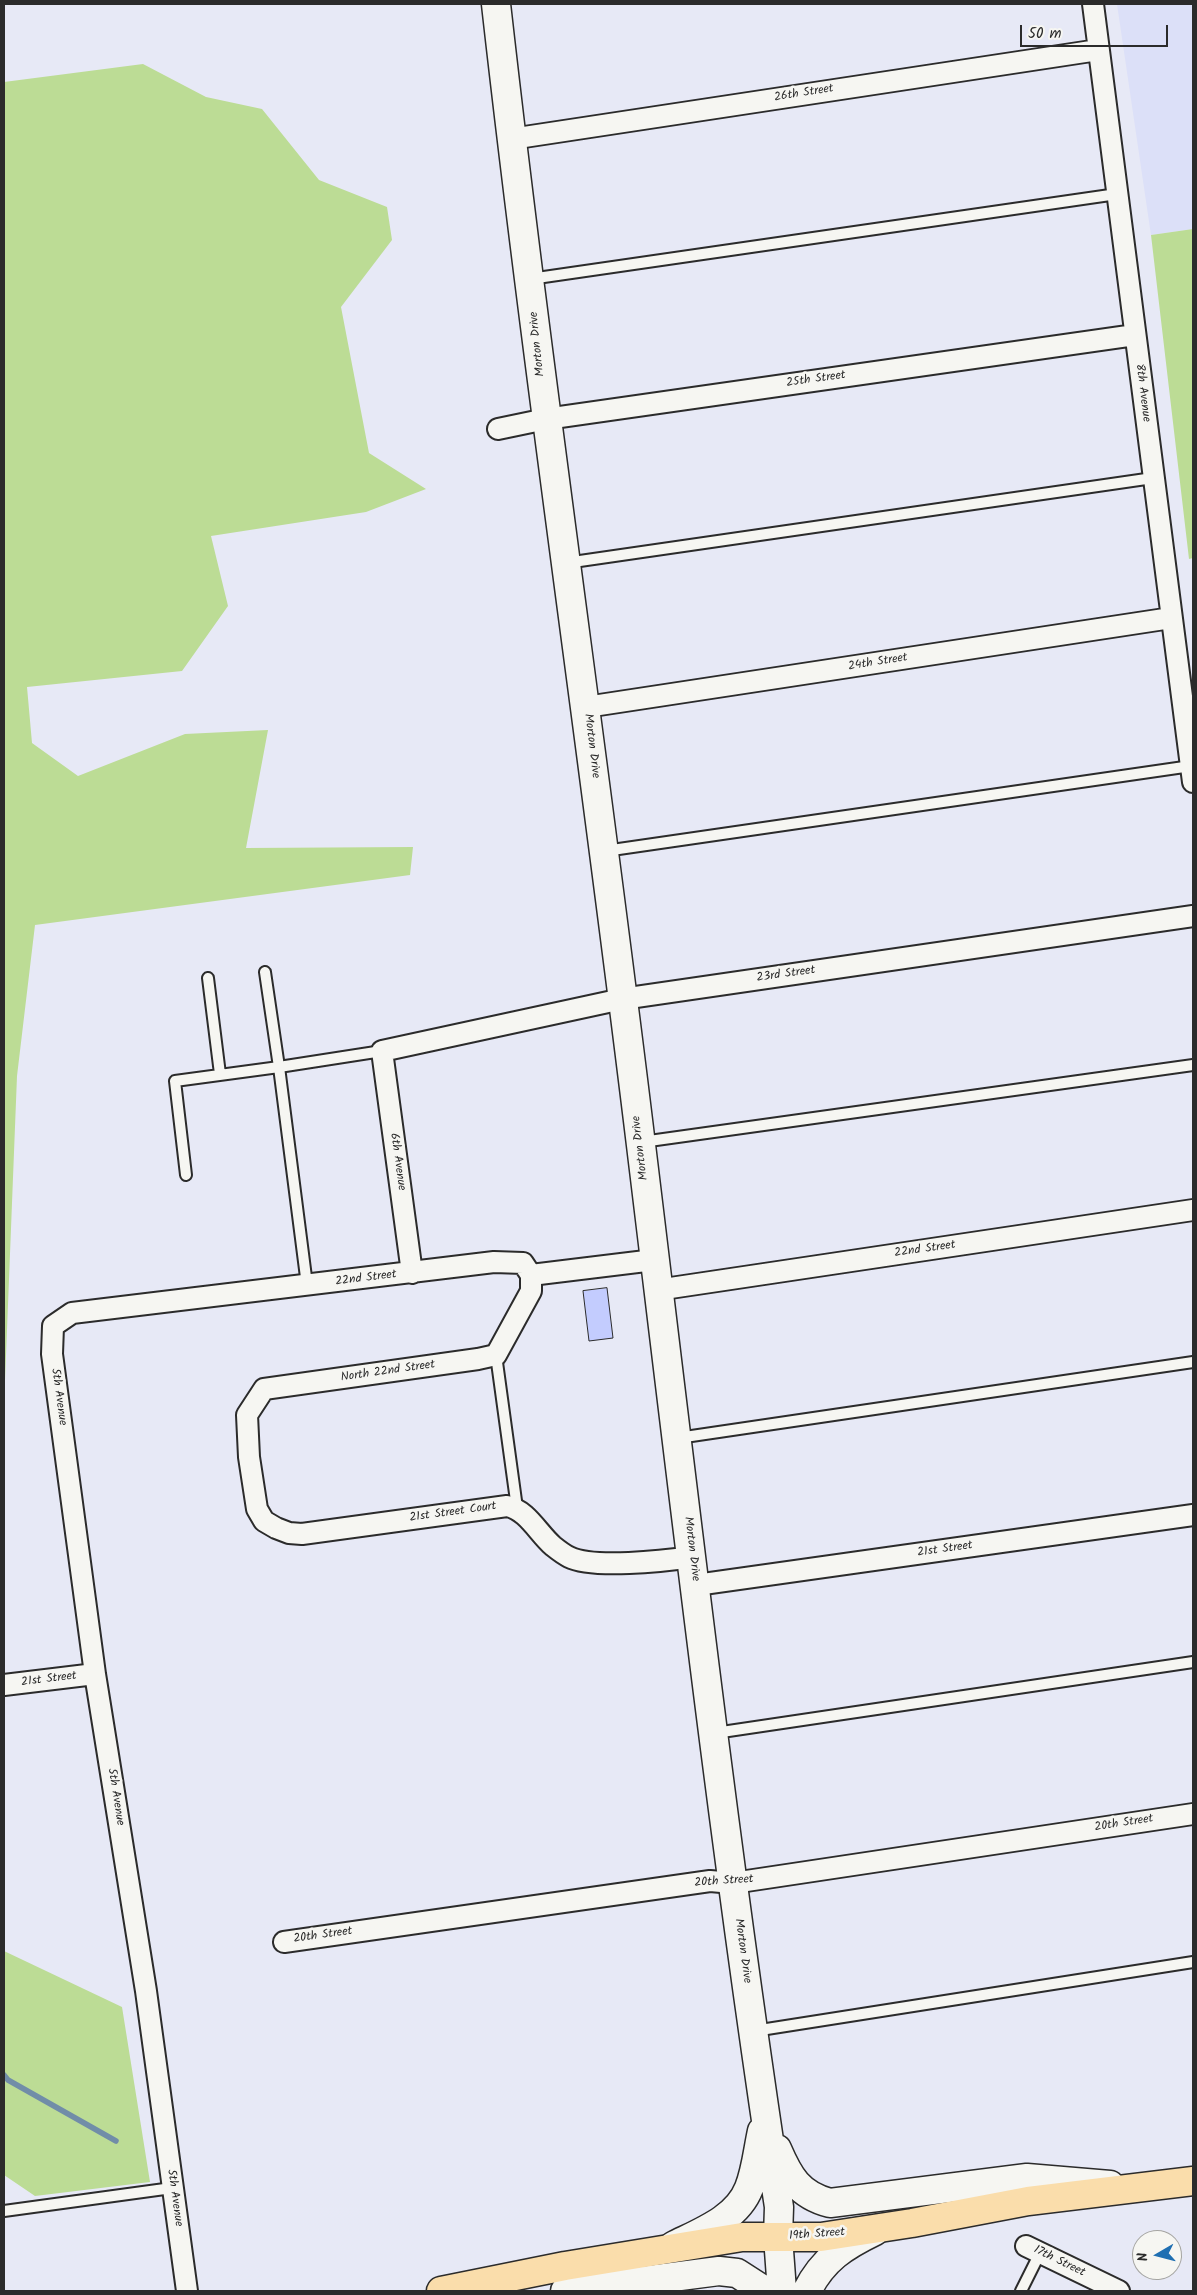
<!DOCTYPE html>
<html>
<head>
<meta charset="utf-8">
<style>
	body { margin:0 }
	#map { position:relative; width:1197px; height:2295px; overflow:hidden; background:#e7e9f6; font-family:Kalam,sans-serif }
	canvas { display:block }
	.frame { position:absolute; inset:0; border:5px solid #2b2b2b; pointer-events:none }
	.north { position:absolute; left:1132px; top:2230px; width:50px; height:50px; box-sizing:border-box; background:#f6f6f2; border:1px solid #a5a5a2; border-radius:50%; rotate:262deg; font-size:14px; font-weight:700; line-height:20px; text-align:center; color:#2b2b2b }
	.north::after { content:''; display:block; margin:auto; width:18px; height:22px; background:#1f6fb2; clip-path:polygon(50% 0,100% 100%,50% 72%,0 100%) }
	.scale { position:absolute; left:1020px; top:25px; width:148px; height:22px; box-sizing:border-box; border:2px solid #2b2b2b; border-top:0; padding-left:6px; font-size:15px; line-height:18px; white-space:nowrap; color:#2b2b2b; -webkit-text-stroke:4px #f6f6f2; paint-order:stroke }
</style>
</head>
<body>
<div id="map">
<canvas width="1197" height="2295"></canvas>
<div class="frame"></div>
<div class="north">N</div>
<div class="scale">50 m</div>
</div>
<script>
const c = document.querySelector('canvas').getContext('2d');
c.lineJoin = 'round';
function fillPath(path, color) { c.fillStyle = color; c.fill(path, 'evenodd'); }
function trace(path, color, width, dash) { c.strokeStyle = color; c.lineWidth = width; c.lineCap = dash ? 'butt' : 'round'; c.setLineDash(dash || []); c.stroke(path); }
function write(font, color, halo, rows, align = 'center') {
  c.font = font + ' Kalam,sans-serif'; c.lineWidth = 5; c.setLineDash([]); c.textBaseline = 'middle'; c.strokeStyle = halo; c.fillStyle = color; for (const [text, x, y, turn = 0] of rows) {
    c.save(); c.translate(x, y); c.rotate((+turn || 0) * Math.PI / 180); c.textAlign = isNaN(turn) ? turn : align; if (halo) c.strokeText(text, 0, 0); c.fillText(text, 0, 0); c.restore();
  }
}
fillPath(new Path2D(`
	M1117,4H1193V229L1151,235Z`), '#dce0f8');
fillPath(new Path2D(`
	M143,64L206,97L262,109L319,180L387,207L392,240L341,307L369,453L426,489L366,512L211,536L228,606L182,671L27,687L32,743L78,776L185,734L268,730L246,848L413,847L410,875L35,925L17,1076L4,1406V82Z
	M1193,229V558L1189,559L1151,235Z
	M4,1951L122,2007L150,2182L35,2196L4,2175Z`), '#bcdc95');
trace(new Path2D(`
	M4,2075L8,2080L116,2141`), '#718da8', 5.5);
const building = new Path2D(`
	M607,1288L613,1338L589,1341L583,1291Z`);
fillPath(building, '#c3ccfe');
trace(building, '#2b2b2b', 1);
const lane = new Path2D(`
	M530,279L1117,194
	M566,563L1153,478
	M605,851L1191,766
	M208,978L220,1074
	M642,1142L1193,1065
	M186,1175L175,1081L279,1067L265,972
	M307,1285L279,1067L382,1051
	M496,1355L517,1508
	M678,1438L1193,1362
	M715,1733L1193,1662
	M754,2031L1193,1962
	M4,2211L172,2188
	M1021,2291L1040,2253`);
const street = new Path2D(`
	M1093,4L1193,782
	M511,139L1098,50
	M498,429L546,419L1135,335
	M586,707L1171,618
	M412,1273L382,1051L622,999L1193,916
	M531,1275V1291L496,1355L478,1359L264,1389L247,1415L249,1457L257,1509L264,1521L276,1528L289,1533L302,1534L507,1506C527,1510 538,1533 553,1546C558,1550 563,1554 569,1557C593,1569 664,1561 692,1557
	M657,1290L1193,1210
	M696,1585L1193,1515
	M4,1685L95,1674
	M284,1942L710,1881L733,1883L1193,1814
	M1026,2246L1119,2291
	M187,2291L146,1991L95,1674L52,1354L53,1326L72,1313L494,1262L523,1263L531,1275L654,1260`);
const secondary = new Path2D(`
	M496,4C539,385 595,764 641,1145C684,1499 725,1854 779,2207L778,2237L782,2291
	M777,2149C789,2177 799,2195 830,2203L1027,2178L1110,2185
	M673,2246C701,2232 737,2219 749,2188C756,2171 758,2149 762,2131
	M565,2291L719,2271L737,2273L765,2291
	M807,2291C823,2259 844,2246 875,2231`);
const primary = new Path2D(`
	M441,2291L565,2266L742,2237H821L912,2223L1028,2201L1193,2181`);
trace(lane, '#2b2b2b', 14);
trace(street, '#2b2b2b', 24);
trace(secondary, '#2b2b2b', 31);
trace(primary, '#2b2b2b', 31);
trace(lane, '#f6f6f2', 10);
trace(street, '#f6f6f2', 20);
trace(secondary, '#f6f6f2', 28);
trace(primary, '#faddab', 28);
write('12px', '#2b2b2b', '#f6f6f2', [
	["26th Street",804,94,-9],
	["Morton Drive",538,344,-96],
	["25th Street",816,380,-8],
	["8th Avenue",1142,393,83],
	["24th Street",878,663,-9],
	["Morton Drive",591,746,83],
	["23rd Street",786,975,-8],
	["Morton Drive",641,1148,-97],
	["6th Avenue",397,1162,82],
	["22nd Street",925,1250,-8],
	["22nd Street",366,1279,-7],
	["North 22nd Street",388,1372,-8],
	["5th Avenue",58,1397,82],
	["21st Street Court",453,1513,-8],
	["Morton Drive",691,1549,83],
	["21st Street",945,1550,-8],
	["21st Street",49,1680,-7],
	["5th Avenue",115,1797,81],
	["20th Street",1124,1824,-9],
	["20th Street",724,1882,-4],
	["20th Street",323,1936,-8],
	["Morton Drive",742,1951,82],
	["5th Avenue",174,2198,82],
	["19th Street",817,2235,-4],
	["17th Street",1059,2262,26]
]);
</script>
</body>
</html>
